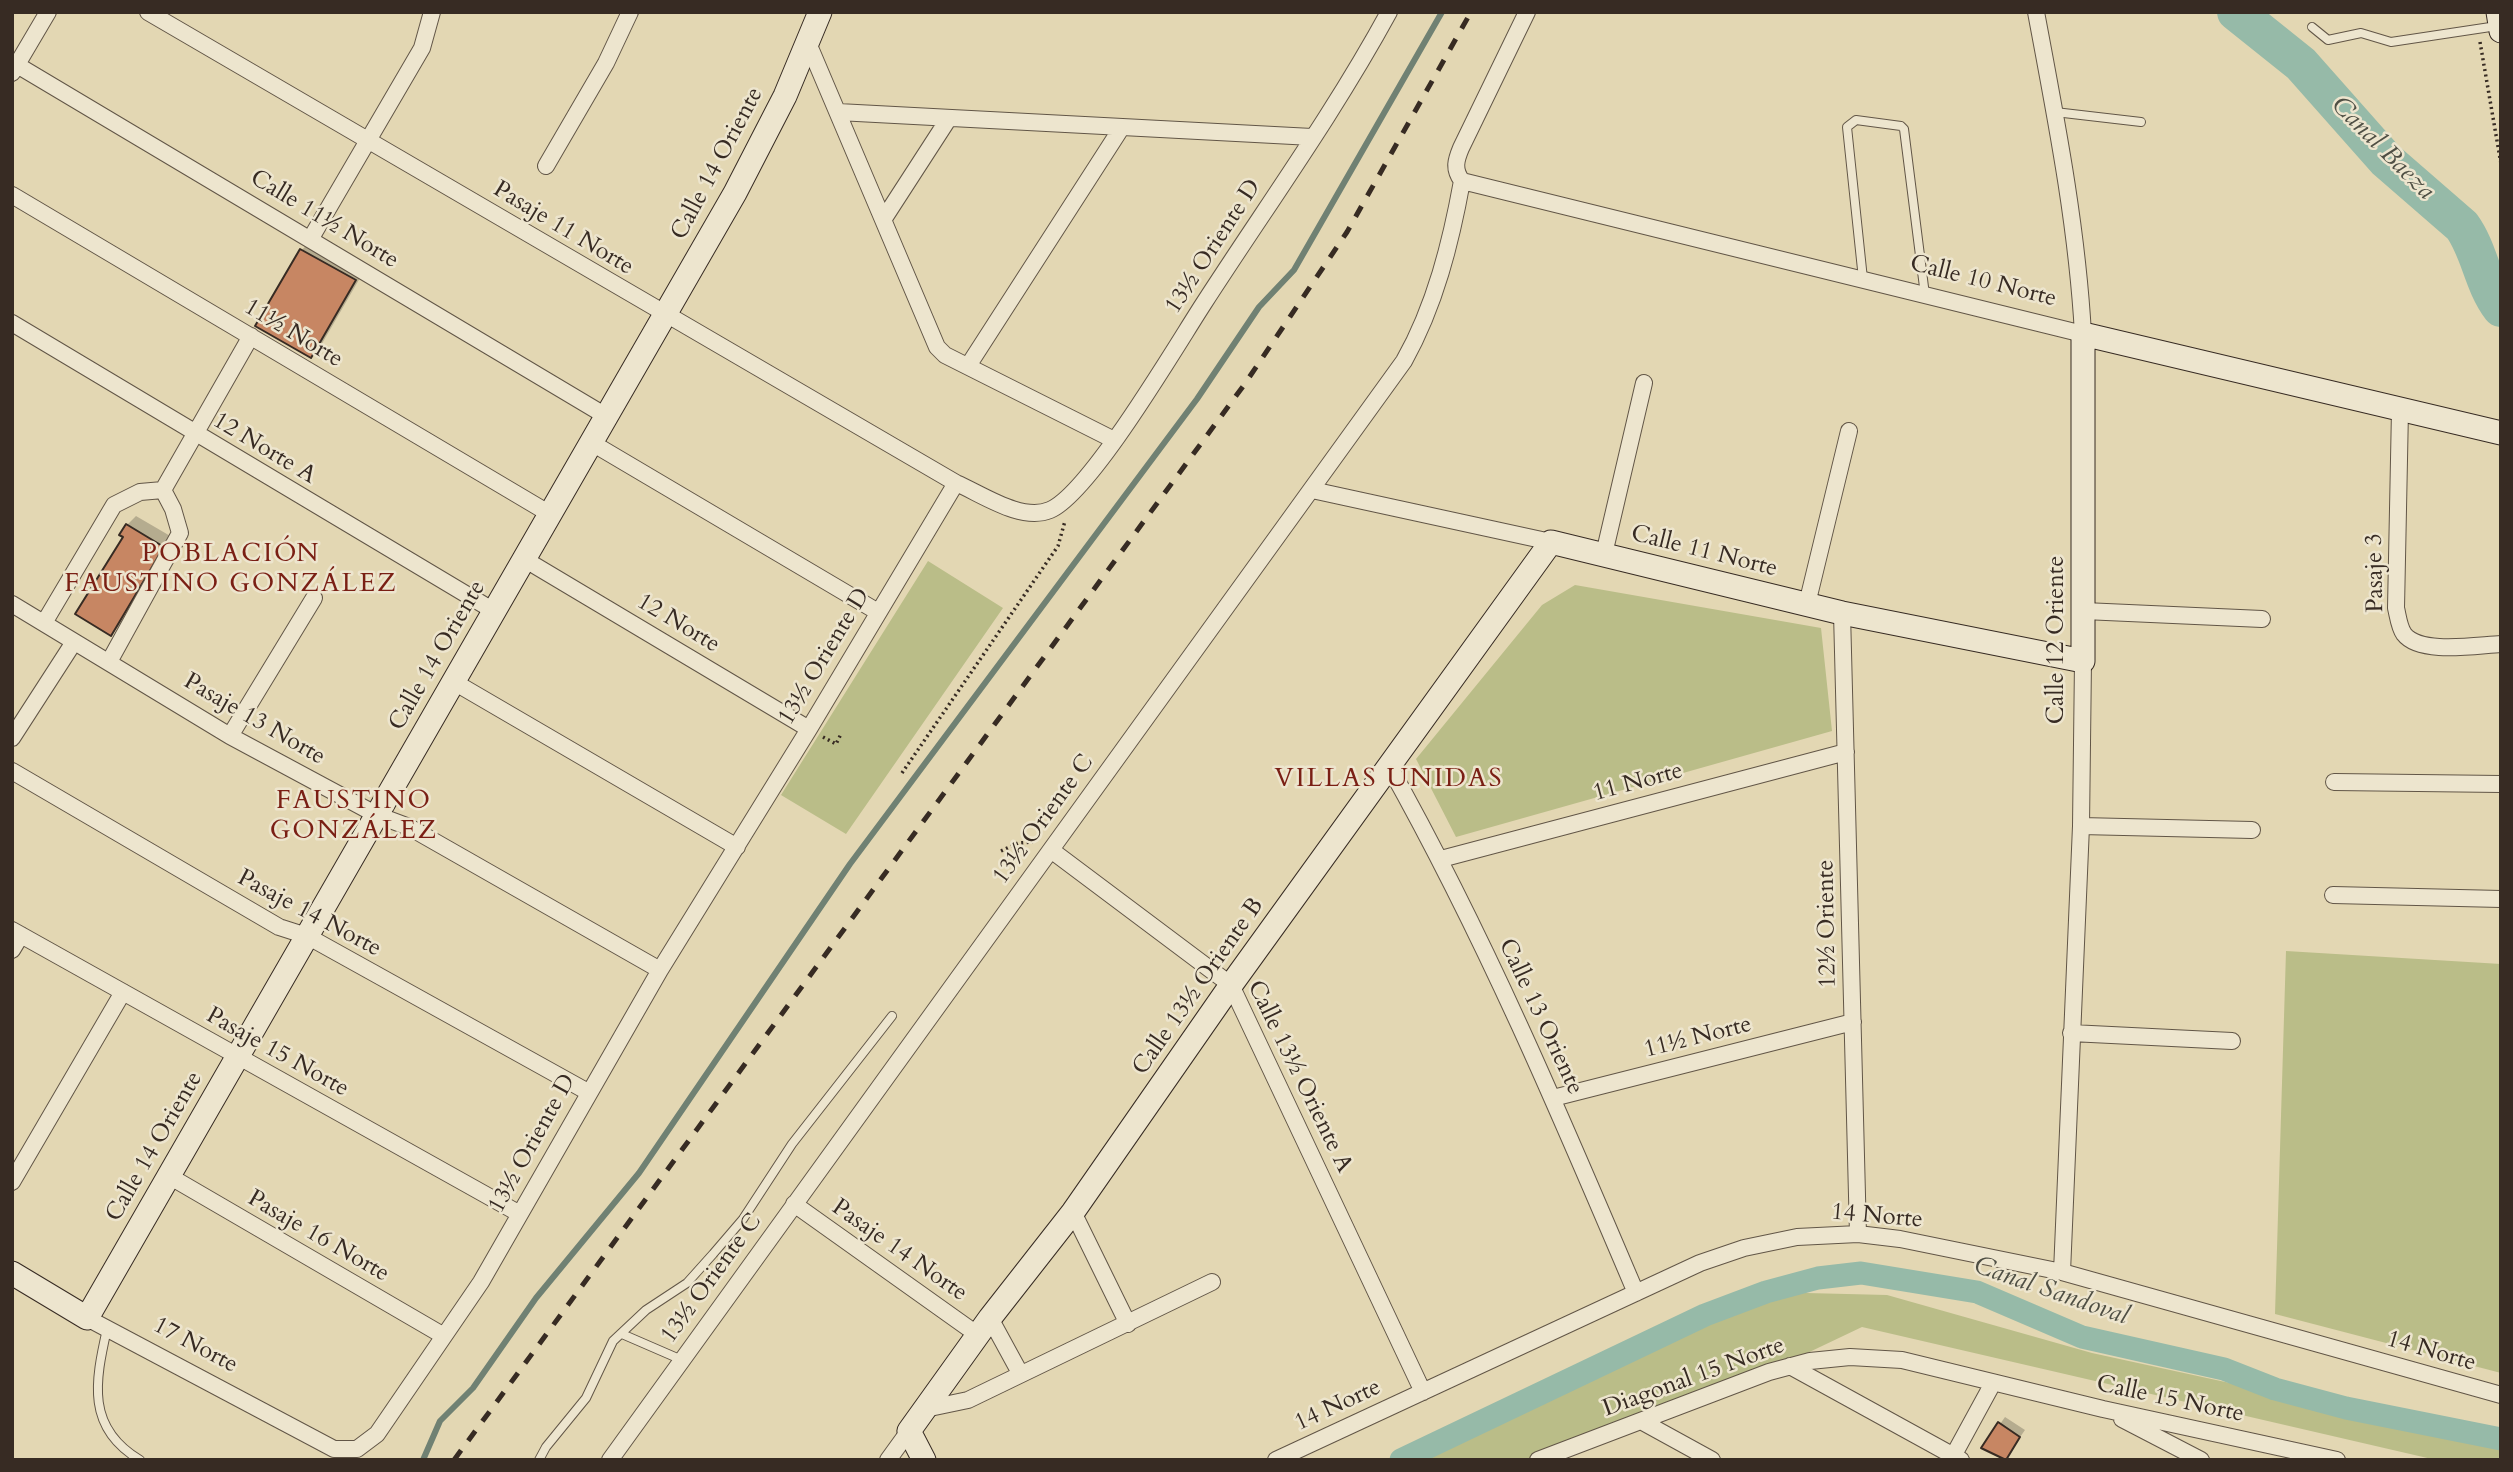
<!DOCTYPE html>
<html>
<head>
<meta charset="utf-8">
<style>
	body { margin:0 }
	#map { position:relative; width:2513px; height:1472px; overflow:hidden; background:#e3d7b3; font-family:Cardo,serif }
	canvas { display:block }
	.frame { position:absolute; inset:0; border:14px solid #372b23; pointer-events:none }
</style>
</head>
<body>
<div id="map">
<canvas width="2513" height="1472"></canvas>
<div class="frame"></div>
</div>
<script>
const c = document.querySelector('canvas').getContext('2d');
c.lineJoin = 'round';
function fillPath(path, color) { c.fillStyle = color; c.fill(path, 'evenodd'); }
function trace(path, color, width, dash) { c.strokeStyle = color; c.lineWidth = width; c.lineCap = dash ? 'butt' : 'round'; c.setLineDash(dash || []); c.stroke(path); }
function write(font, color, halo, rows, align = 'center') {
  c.font = font + ' Cardo,serif'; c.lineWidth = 5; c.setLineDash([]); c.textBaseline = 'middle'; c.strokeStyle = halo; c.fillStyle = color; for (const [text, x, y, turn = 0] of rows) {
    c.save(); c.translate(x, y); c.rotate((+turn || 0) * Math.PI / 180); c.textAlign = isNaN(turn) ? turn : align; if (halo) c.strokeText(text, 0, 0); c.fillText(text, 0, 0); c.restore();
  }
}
fillPath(new Path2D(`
	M928,561L1003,608L846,834L781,795Z
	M1575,585L1821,628L1832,731L1456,837L1416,759L1542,605Z
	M2286,951L2501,964V1373L2275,1314Z
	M1766,1292L1887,1295L2092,1353L2501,1442V1460H2436L1862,1327L1759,1376L1535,1460H1406Z`), '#babd88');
fillPath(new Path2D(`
	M311,240L364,271L320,347L311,356L258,325L302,250Z
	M136,516L172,537L120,625L111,634L127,525Z
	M2005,1417L2025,1430L2004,1460L1984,1447Z`), '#0003');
trace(new Path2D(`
	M423,1460L440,1421L473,1388L536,1298L639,1173L850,864L1197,399L1259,307L1294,270L1442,12`), '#708173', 6);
trace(new Path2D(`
	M1401,1460L1705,1315L1766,1292L1818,1278L1861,1273L1977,1292L2082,1337L2224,1369L2275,1389L2346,1408L2501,1439`), '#96baa8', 23);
trace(new Path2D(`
	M2236,12L2301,64L2386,160L2462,226C2480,251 2482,283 2501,308`), '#96baa8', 38);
const building = new Path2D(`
	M300,249L356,280L311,358L255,326Z
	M126,524L164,547L111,636L75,614L123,537L119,535Z
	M1998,1422L2020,1437L2006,1460L1981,1448Z`);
fillPath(building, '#c78663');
trace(building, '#372b23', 2);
const lane = new Path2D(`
	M2312,27L2328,40L2361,33L2391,42L2497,26
	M2055,112L2141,122
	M1863,279L1847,127L1856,120L1901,126L1904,129L1925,295
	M107,1329C95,1382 86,1428 140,1460
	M622,1334L682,1360
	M539,1460L546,1447L586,1398L613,1341L646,1310L687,1283L713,1254L743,1219L792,1144L892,1016`);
const street = new Path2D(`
	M148,12L956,483
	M1527,12L1461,148C1456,160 1453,169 1462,181L2083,334C2077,225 2056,119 2036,12
	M808,43L937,347L945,355L1114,440
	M17,65L606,416
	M12,73L48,12
	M838,112L1312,137
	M546,166L606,63L630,12
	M12,195L550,514
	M883,220L949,118
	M311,238L422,48L432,12
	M12,323L494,611
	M968,366L1122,127
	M2400,410L2396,608C2398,616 2399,627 2404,634C2420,655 2477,645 2501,644
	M592,443L878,612
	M163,490L251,336
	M1312,490L1551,542
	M1604,554L1644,383
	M524,559L809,729
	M12,604L230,736L377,815L409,827L660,970
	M1807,604L1849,431
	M2084,611L2262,619
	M1842,613L1858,1234
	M44,623L114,505L140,492L163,490
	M109,662L180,533L173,509L163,490
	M454,682L737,847
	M230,736L314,598
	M12,738L74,642
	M1389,766C1484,935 1560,1114 1636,1293
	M12,771L279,927L307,936L588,1092
	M2334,782L2501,784
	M2081,826L2252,830
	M1051,850L1231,985L1423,1392
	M1441,859L1846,752
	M2333,895L2501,899
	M12,930L520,1214
	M12,950L21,935
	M2071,1033L2232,1041
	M1553,1098L1853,1022
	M169,1176L444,1336
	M12,1182L123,992
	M794,1204L978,1335
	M1073,1212L1128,1324
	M2062,1272L2081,826L2083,661
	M87,1318L334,1449H357L377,1434L481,1282L660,970L809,729L956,483C982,494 1021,522 1050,510C1090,493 1176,346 1204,303C1266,207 1334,113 1389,12
	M990,1318L1020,1373
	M1790,1366L1961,1460
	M925,1409L968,1400L1212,1282
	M2122,1419L2201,1460
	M1641,1421L1712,1460
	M610,1460L1404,361C1435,306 1451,242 1462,181
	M888,1460L909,1431
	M1276,1460L1700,1263L1744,1248L1797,1237L1858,1234L1900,1239L2062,1272L2501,1395
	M1538,1460L1769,1372L1810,1361L1850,1357L1902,1360L2103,1409L2337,1460
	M1951,1460L1993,1383`);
const secondary = new Path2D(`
	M2498,12L2501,31
	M12,1273L87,1318L735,193L785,96L820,12
	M924,1460L909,1431L990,1318L1073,1212L1231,985L1551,542L1842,613L2083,661V334L2501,433`);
trace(lane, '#625647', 10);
trace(street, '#625647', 18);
trace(secondary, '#372b23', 25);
trace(new Path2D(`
	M2480,42L2501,164
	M823,737L836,744L841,734
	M902,773L1058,546L1065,521
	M1001,851L1018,843L1033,842`), '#372b23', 3.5, [2, 3.5]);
trace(lane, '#ede5ce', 8);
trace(street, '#ede5ce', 16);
trace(secondary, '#ede5ce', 23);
trace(new Path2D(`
	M454,1460L1244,385L1347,232L1471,12`), '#372b23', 5, [12, 12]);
write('24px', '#372b23', '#ede5ce', [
	["Calle 14 Oriente",718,164,-62],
	["Calle 11½ Norte",324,220,31],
	["Pasaje 11 Norte",563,229,31],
	["13½ Oriente D",1214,247,-57],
	["Calle 10 Norte",1983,282,14],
	["11½ Norte",293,334,31],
	["12 Norte A",264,449,31],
	["Calle 11 Norte",1704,552,14],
	["Pasaje 3",2376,573,-91],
	["12 Norte",678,624,31],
	["Calle 12 Oriente",2057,640,-90],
	["Calle 14 Oriente",438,656,-60],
	["13½ Oriente D",825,657,-59],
	["Pasaje 13 Norte",254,720,30],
	["11 Norte",1638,783,-15],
	["13½ Oriente C",1044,820,-54],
	["Pasaje 14 Norte",309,914,28],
	["12½ Oriente",1828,924,-91],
	["Calle 13½ Oriente B",1199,987,-55],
	["Calle 13 Oriente",1540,1017,65],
	["11½ Norte",1698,1038,-14],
	["Pasaje 15 Norte",277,1053,29],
	["Calle 13½ Oriente A",1299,1077,64],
	["13½ Oriente D",533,1144,-61],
	["Calle 14 Oriente",155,1147,-60],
	["14 Norte",1877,1217,5],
	["Pasaje 16 Norte",318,1237,30],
	["Pasaje 14 Norte",899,1251,35],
	["13½ Oriente C",712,1279,-54],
	["17 Norte",195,1346,28],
	["14 Norte",2431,1352,16],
	["Diagonal 15 Norte",1694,1378,-20],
	["Calle 15 Norte",2170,1400,12],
	["14 Norte",1338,1406,-25]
]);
write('italic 26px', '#4f4f44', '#ede5ce', [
	["Canal Baeza",2382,149,45],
	["Canal Sandoval",2051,1292,19]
]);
c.letterSpacing = '2px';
write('26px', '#7a1f14', '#ede5ce', [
	["POBLACIÓN",231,555],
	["FAUSTINO GONZÁLEZ",231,585],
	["VILLAS UNIDAS",1389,780],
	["FAUSTINO",354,802],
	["GONZÁLEZ",354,832]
]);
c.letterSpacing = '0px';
</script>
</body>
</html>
